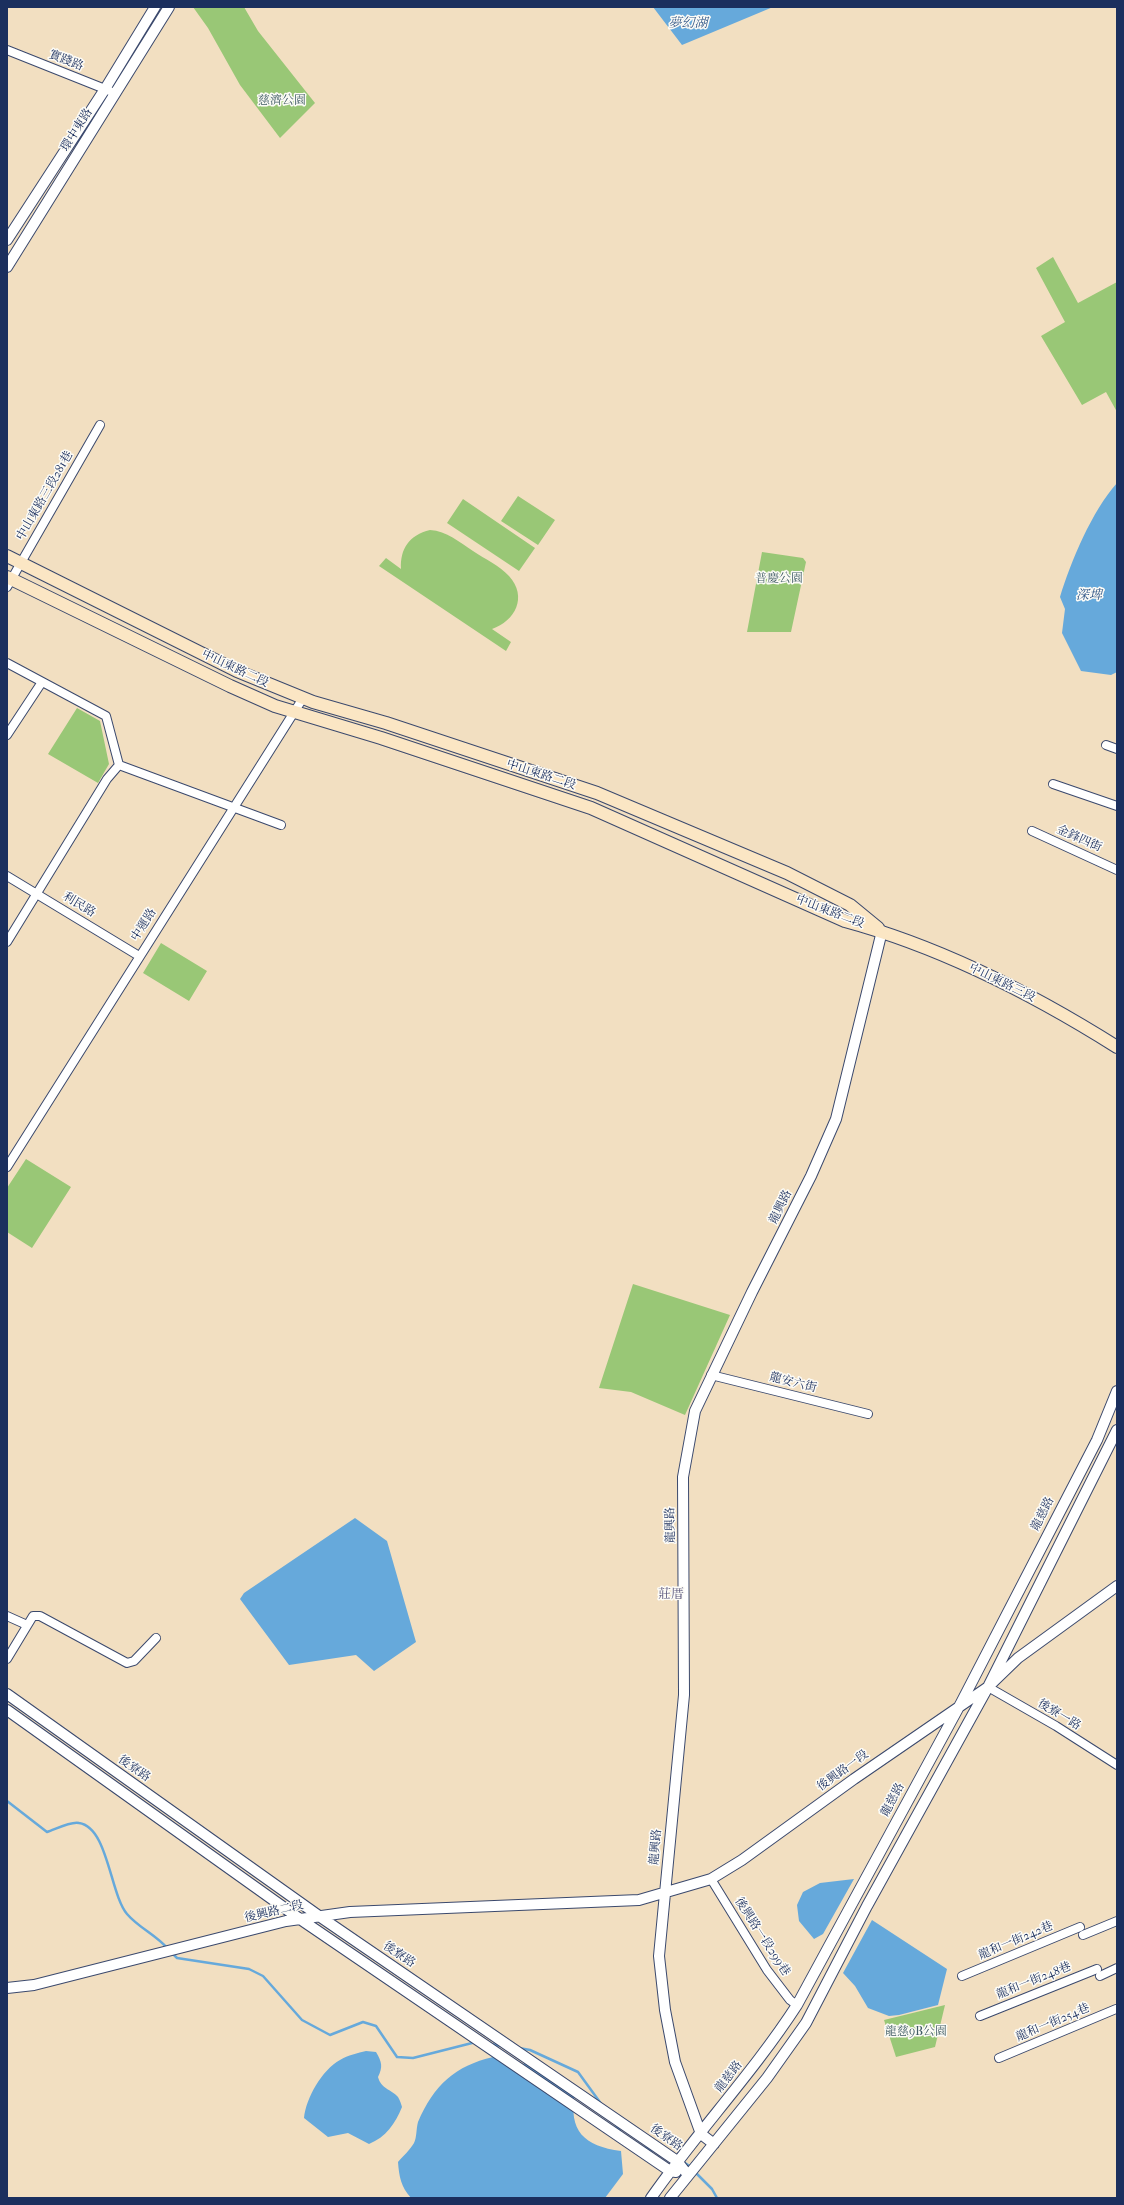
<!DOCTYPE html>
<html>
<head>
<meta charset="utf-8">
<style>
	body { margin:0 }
	#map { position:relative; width:1124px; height:2205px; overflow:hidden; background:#f2dfc1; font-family:"IM FELL French Canon",serif }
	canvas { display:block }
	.frame { position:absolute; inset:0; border:8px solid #1b2f5e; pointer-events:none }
</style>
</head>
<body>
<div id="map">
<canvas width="1124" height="2205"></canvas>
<div class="frame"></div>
</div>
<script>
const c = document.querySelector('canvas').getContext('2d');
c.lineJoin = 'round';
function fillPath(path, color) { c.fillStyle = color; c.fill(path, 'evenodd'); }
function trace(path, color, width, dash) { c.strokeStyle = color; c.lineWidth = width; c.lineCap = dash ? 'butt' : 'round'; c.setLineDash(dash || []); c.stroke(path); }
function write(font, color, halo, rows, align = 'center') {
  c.font = font + ' "IM FELL French Canon","Noto Serif TC",serif'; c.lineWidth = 3; c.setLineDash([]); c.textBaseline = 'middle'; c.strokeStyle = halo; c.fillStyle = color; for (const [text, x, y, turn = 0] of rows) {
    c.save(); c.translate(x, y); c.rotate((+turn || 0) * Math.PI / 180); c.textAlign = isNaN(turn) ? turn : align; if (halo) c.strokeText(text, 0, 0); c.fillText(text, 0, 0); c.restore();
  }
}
fillPath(new Path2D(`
	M193,7H244L258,31L315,103L280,138L240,85L208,28Z
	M1053,257L1078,303L1117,282V412L1106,392L1082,405L1041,336L1065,322L1036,268Z
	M518,496L555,520L538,545L501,521Z
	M463,499L535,548L519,571L447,523Z
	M430,530C447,531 459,542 473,551C485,559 500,566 509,576C528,597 515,621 492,629L511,642L506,651L379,566L386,558L401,569C400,549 409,535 430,530Z
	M762,552L803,558L806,562L791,632H747Z
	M77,708L100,721L109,764L98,783L48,754Z
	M161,943L207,971L189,1001L143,973Z
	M26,1159L71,1187L32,1248L7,1232V1188Z
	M633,1284L730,1315L685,1415L631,1392L599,1388Z
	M945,2005L935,2047L896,2057L884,2020Z`), '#99c776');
fillPath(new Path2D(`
	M653,7H773L682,45Z
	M1117,483V672L1111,675L1081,671L1062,633L1065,609L1060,597C1071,561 1092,511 1117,483Z
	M355,1518L387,1541L416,1642L374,1671L356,1655L289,1665L240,1599L244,1593Z
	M854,1879L823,1934L814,1939L799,1921L797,1905L803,1892L820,1883Z
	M872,1920L947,1969L938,2005L899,2015L889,2016L868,2008L855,1986L843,1973Z
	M366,2051L376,2052C382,2062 383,2067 378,2077C381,2089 391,2089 398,2097C400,2100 401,2104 402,2107C395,2124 386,2137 369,2144L348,2133L328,2137L304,2118C306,2098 322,2070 340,2060C348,2055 358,2053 366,2051Z
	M493,2057L518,2064L538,2063L575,2093C568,2131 584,2146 621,2151L623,2174L605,2198H411C401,2187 399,2176 398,2162C403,2156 410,2150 414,2143C417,2137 416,2129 418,2122C434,2085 455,2066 493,2057Z`), '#66a9db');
trace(new Path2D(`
	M7,1801L47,1832C56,1829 71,1821 79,1823C108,1827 110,1894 127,1914C139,1928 156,1935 167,1948
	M172,1953L177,1958L249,1969L263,1976L302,2020L330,2035L363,2022L376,2026L397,2057L413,2058L476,2042
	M491,2044L502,2046
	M519,2048L530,2050L578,2072L602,2105
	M614,2122L620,2131
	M642,2147L655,2151
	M682,2161L691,2167
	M694,2171L712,2189L717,2198`), '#66a9db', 2.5);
const minor = new Path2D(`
	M7,50L110,91
	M7,587L100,425
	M7,663L106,716L119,765L281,825
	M7,735L42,682
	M1106,745L1117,749
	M1053,784L1117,806
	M1032,831L1117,870
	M7,876L139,956
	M7,942L107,779L119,765
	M7,1167L303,698
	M711,1375L868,1414
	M7,1616L27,1625
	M7,1659L33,1616H40L127,1663L134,1661L156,1638
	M988,1687L1056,1726L1117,1765
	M711,1879L767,1970L790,2000L797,2005
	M1083,1935L1117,1921
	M962,1976L1080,1927
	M1100,1976L1117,1968
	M980,2016L1097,1969
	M999,2058L1116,2009`);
const tertiary = new Path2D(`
	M7,240L105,89L155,7
	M7,267L169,7
	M7,1694L319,1916L677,2161L688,2175
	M7,1710L300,1919L670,2171L676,2172
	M7,1988L34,1985L286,1921L350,1912L639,1900L711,1879L742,1860L854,1779L988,1687L1018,1658L1117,1586
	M714,2144L701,2134L675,2062L665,2010L659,1956L684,1695L683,1477L695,1411L752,1292L811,1176L836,1119L882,931
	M651,2198C697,2132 753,2073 797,2005L961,1703L1097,1440L1117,1391
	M670,2198L767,2078L806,2023L867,1906L988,1687L1117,1430`);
const secondary = new Path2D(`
	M7,556L237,671L313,702L386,723L597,793L787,873L850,905L878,928
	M7,577L230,686L275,706L381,738L591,808L845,921C941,947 1033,994 1117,1047`);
trace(minor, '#3b496d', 10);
trace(tertiary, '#3b496d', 12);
trace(secondary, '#3b496d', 14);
trace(minor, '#fff', 8);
trace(tertiary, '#fff', 10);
trace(secondary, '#fbe6c4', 12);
write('12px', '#1b2f5e', '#fdfcf7', [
	["實踐路",66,61,21],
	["環中東路",77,130,-58],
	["中山東路三段281巷",45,496,-60],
	["中山東路二段",235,669,25],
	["中山東路二段",541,775,18],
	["金鋒四街",1079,839,24],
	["利民路",79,905,31],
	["中山東路二段",830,912,21],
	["中運路",144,925,-58],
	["中山東路三段",1002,983,26],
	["龍興路",781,1207,-64],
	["龍安六街",793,1383,14],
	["龍慈路",1043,1514,-63],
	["龍興路",671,1525,-91],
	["後寮一路",1059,1715,31],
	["後寮路",134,1769,35],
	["後興路一段",843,1771,-36],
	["龍慈路",893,1800,-62],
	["龍興路",656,1847,-85],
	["後興路二段",274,1912,-13],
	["後興路一段299巷",762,1937,57],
	["龍和一街242巷",1016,1941,-23],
	["後寮路",399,1955,34],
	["龍和一街248巷",1034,1981,-22],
	["龍和一街254巷",1053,2023,-23],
	["龍慈路",729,2077,-52],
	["後寮路",666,2138,35]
]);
write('12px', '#415d65', '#fdfcf7', [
	["慈濟公園",282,101],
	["普慶公園",779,579],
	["龍慈9B公園",916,2032]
]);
write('italic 13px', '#355a8a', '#fdfcf7', [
	["夢幻湖",688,24],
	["深埤",1089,596]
]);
write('13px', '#5a567c', '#fdfcf7', [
	["莊厝",671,1595]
]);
</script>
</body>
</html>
